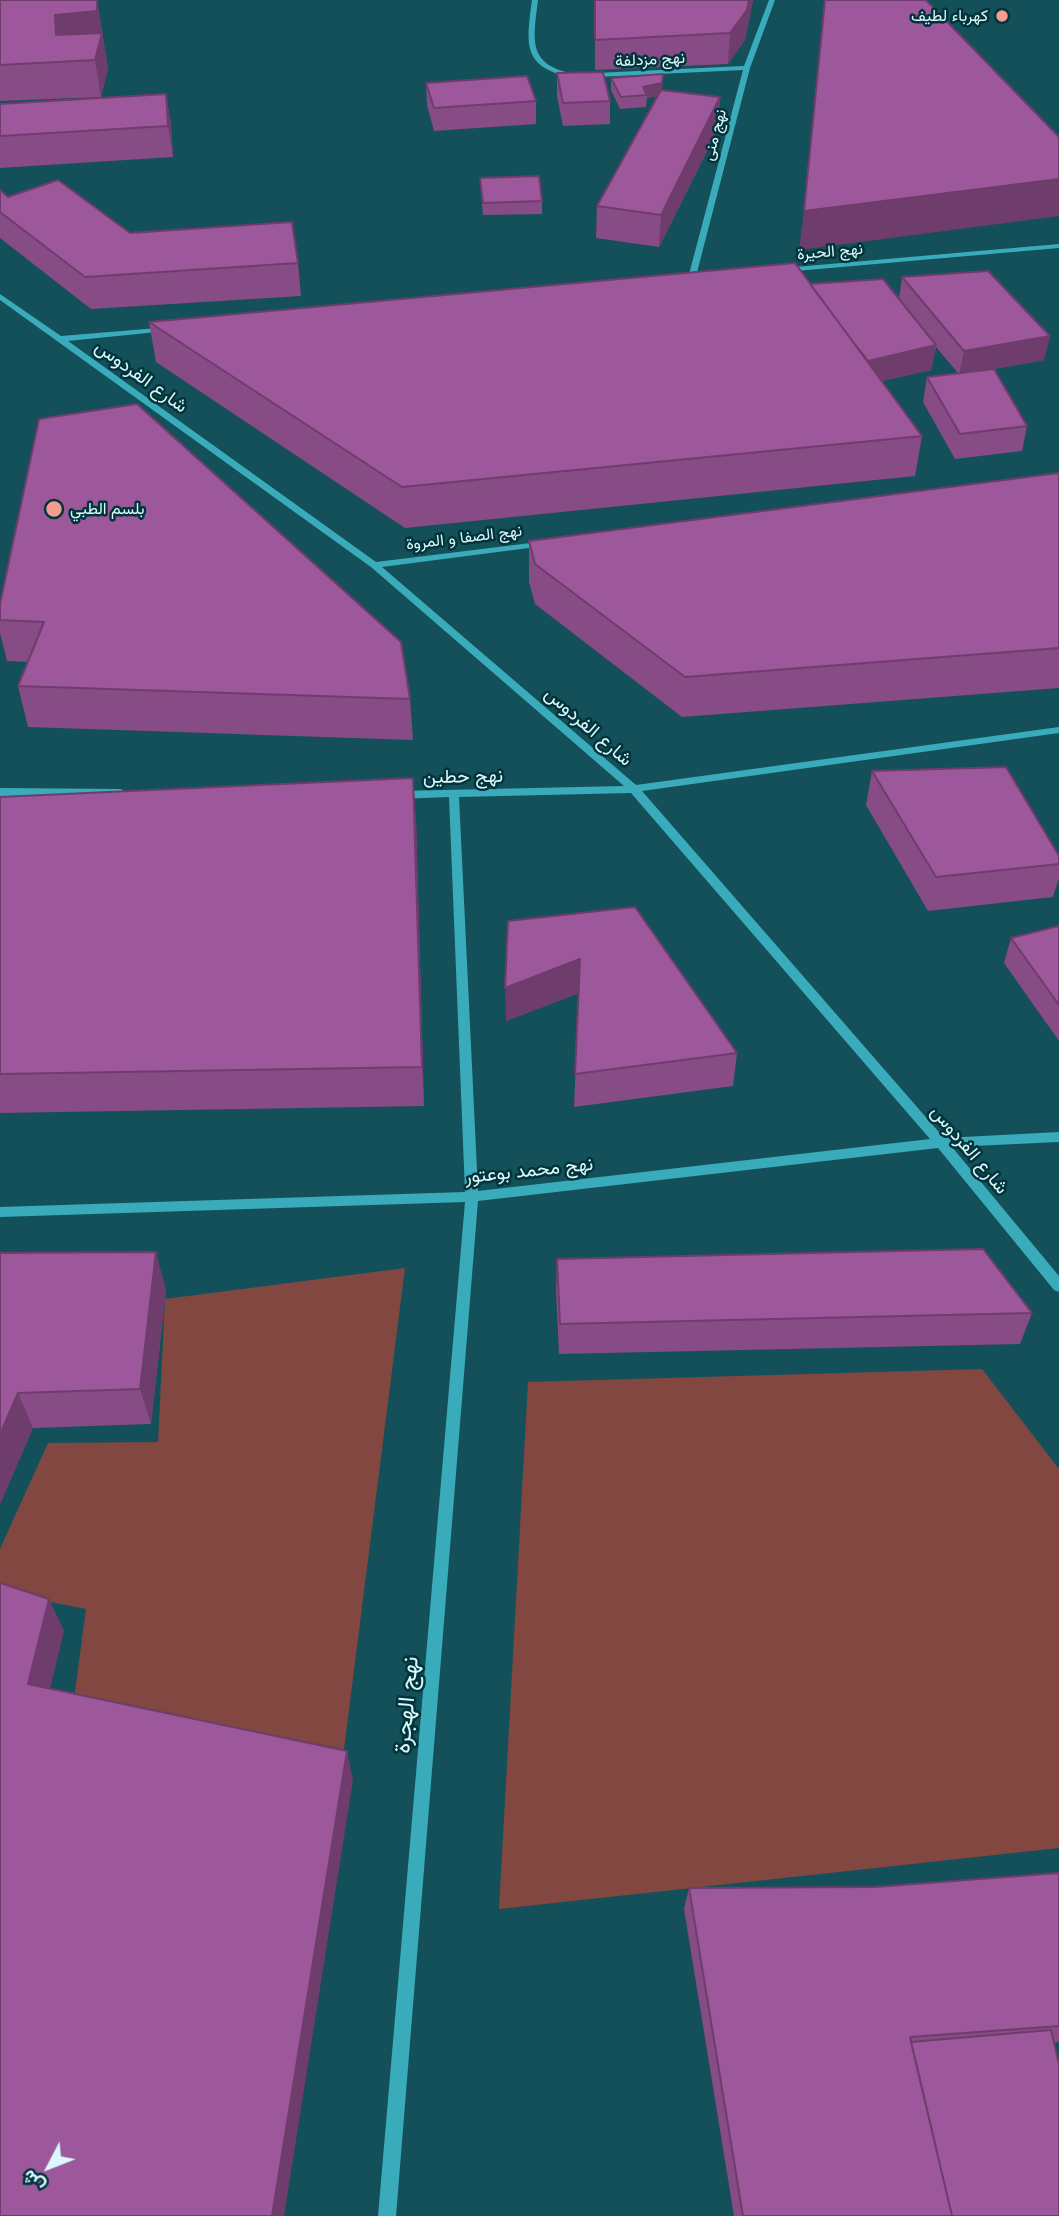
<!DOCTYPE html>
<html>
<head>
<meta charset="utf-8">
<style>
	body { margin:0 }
	#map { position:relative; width:1059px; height:2216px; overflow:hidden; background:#145059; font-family:"Libre Baskerville",Vazirmatn,serif }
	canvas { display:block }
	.north { position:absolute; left:14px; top:2132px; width:70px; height:70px; -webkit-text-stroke:5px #01343b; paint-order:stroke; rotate:228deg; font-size:19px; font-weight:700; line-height:28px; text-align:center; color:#dbf8fc }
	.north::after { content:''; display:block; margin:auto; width:24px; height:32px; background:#dbf8fc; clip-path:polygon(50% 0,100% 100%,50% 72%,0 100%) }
</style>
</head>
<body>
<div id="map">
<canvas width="1059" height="2216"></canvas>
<div class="north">ش</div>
</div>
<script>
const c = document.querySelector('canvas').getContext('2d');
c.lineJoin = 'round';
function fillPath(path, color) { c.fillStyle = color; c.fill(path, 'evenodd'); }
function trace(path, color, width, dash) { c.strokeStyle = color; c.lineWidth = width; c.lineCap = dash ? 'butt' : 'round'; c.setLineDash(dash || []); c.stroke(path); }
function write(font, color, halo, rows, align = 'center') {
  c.font = font + ' "Libre Baskerville",Vazirmatn,serif'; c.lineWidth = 5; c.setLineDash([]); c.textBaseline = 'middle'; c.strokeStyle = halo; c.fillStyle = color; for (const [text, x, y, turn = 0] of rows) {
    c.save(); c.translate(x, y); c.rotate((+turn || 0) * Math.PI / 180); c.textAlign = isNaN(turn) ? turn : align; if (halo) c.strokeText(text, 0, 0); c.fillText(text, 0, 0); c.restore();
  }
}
fillPath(new Path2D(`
	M405,1268L344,1749L74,1699L86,1609L0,1592V1549L48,1443L158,1442L165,1299Z
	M982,1369L1059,1469V1848L499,1909L528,1382Z`), '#824740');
fillPath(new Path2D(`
	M532,0H538C533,41 527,65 575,74L744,66L769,0H775L750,68L695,280L688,278L743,70L575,78C522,68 526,46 532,0Z
	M1059,244V248L784,272L780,270L784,268Z
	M0,294L61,336L170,327L171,329L167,331L68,341L376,562L547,541V545L544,546L382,567L636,785L1059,727V733L642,791L944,1138L1059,1132V1142L952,1147L1059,1276V1292L1054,1290L938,1148L478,1201L396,2216H378L465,1202L0,1217V1207L465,1192L449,797L398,799L393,795L398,791L624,786L371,567L0,300ZM631,793L930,1139L478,1191L459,797Z
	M0,788L121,789L126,793L121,797L0,796Z`), '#3aabbb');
fillPath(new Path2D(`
	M0,0H97L108,69L101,97L0,101Z
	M595,0H753L745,40L728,64L595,70Z
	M557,73L610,101V124L563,126L557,96Z
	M663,74L662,90L720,97L718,129L659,247L596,238L597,206L658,96L647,98L646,107L620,109L611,90V78Z
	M426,83L536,101V124L434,131L427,105Z
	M166,94L171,125L173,157L0,168V104Z
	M480,178L542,201V214L483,215Z
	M0,190L8,197L130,233L298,263L301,296L91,309L0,238Z
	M902,277L1044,360L994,369L1027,426L1022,451L955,459L923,402L927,377L958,373L936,347L931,370L882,381L922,436L915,476L405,528L156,362L149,322L810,284L899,299Z
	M1059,473V688L682,717L535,604L529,582V541Z
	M0,604L410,699L413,740L28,727L18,686L28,662L7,661L0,633Z
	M872,771L1059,856V878L1053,897L928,911L866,805Z
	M0,797L416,819L424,1106L0,1113Z
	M508,921L737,1053L733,1086L574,1107L579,993L506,1021Z
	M1059,926V1041L1004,963L1011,938Z
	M0,1253L166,1290L151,1424L33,1428L0,1504Z
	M557,1259L1032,1313L1020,1344L559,1354L556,1290Z
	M1059,1873V2042L1054,2043L1059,2216H734L684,1909L689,1888L875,1887Z`), '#874b85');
fillPath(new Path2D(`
	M97,0L108,69L101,97L95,60L56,35L55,15Z
	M749,0H753L745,40L728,64L730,33Z
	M662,83V95L647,98V95L643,87Z
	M166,94L171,125L173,157L168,126Z
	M720,97L718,129L659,247L661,215Z
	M1059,179V216L799,250L804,211Z
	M1050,336L1044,360L959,375L964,351Z
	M936,345L931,370L865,385L868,361Z
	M413,778L416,819L424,1106L422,1067Z
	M580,959L579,993L506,1021L505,988Z
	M156,1252L166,1290L151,1424L140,1389Z
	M18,1393L33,1428L0,1504V1434Z
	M49,1599L64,1631L44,1714L28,1684Z
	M347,1751L353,1780L284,2216H272Z`), '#6e3d6c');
const building = new Path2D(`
	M0,0H97V11L55,15L56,35L102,33L95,60L0,65Z
	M595,0H749L747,10L730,33L595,40Z
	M825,0H926L1059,137V179L804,211Z
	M603,72L610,101L563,103L557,73Z
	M663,74L662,83L643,87L647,95L621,97L611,78Z
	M527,76L536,101L434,108L426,83Z
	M661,90L720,97L661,215L597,206Z
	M166,94L168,126L0,136V104Z
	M539,176L542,201L483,203L480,178Z
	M58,180L130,233L292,222L298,263L85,277L0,212V190L8,197Z
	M795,263L922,436L402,487L149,322Z
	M988,271L1050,336L964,351L902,277Z
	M883,279L936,345L868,361L854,343L810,284Z
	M994,369L1027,426L960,434L927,377Z
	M137,404L401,642L410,699L18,686L44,622L0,620V604L39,419Z
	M1059,473V648L685,677L535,564L529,541Z
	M1006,767L1059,856V864L936,877L872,771Z
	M413,778L422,1067L0,1074V797Z
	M635,907L737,1053L575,1074L580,959L505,988L508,921Z
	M1059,926V1005L1011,938Z
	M983,1249L1032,1313L560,1324L557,1259Z
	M156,1252L140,1389L18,1393L0,1434V1253Z
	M0,1583L49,1599L28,1684L347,1751L272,2216H0Z
	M1059,1873V2026L910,2037L952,2216H743L689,1888L875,1887Z
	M1051,2030L1059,2064V2216H952L911,2042Z`);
fillPath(building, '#9d579b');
trace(building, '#6e3d6c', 2);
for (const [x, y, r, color] of [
	[1002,16,7,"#f59c90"],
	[54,509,9,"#f59c90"]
]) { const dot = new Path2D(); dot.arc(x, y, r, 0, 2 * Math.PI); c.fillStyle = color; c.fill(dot); trace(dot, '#01343b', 2.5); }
write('16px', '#dbf8fc', '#01343b', [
	["كهرباء لطيف",988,16],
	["بلسم الطبي",70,509,"left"]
], 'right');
write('16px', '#dbf8fc', '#01343b', [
	["نهج مزدلفة",650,60,-3],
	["نهج منى",715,135,-75],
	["نهج الحيرة",830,252,-5],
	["نهج الصفا و المروة",464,538,-7]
]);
write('19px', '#dbf8fc', '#01343b', [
	["شارع الفردوس",141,377,36],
	["شارع الفردوس",588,727,41],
	["نهج حطين",463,777,-1],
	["شارع الفردوس",969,1150,50],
	["نهج محمد بوعتور",529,1171,-6]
]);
write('23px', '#dbf8fc', '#01343b', [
	["نهج الهجرة",407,1705,-85]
]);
</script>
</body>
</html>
